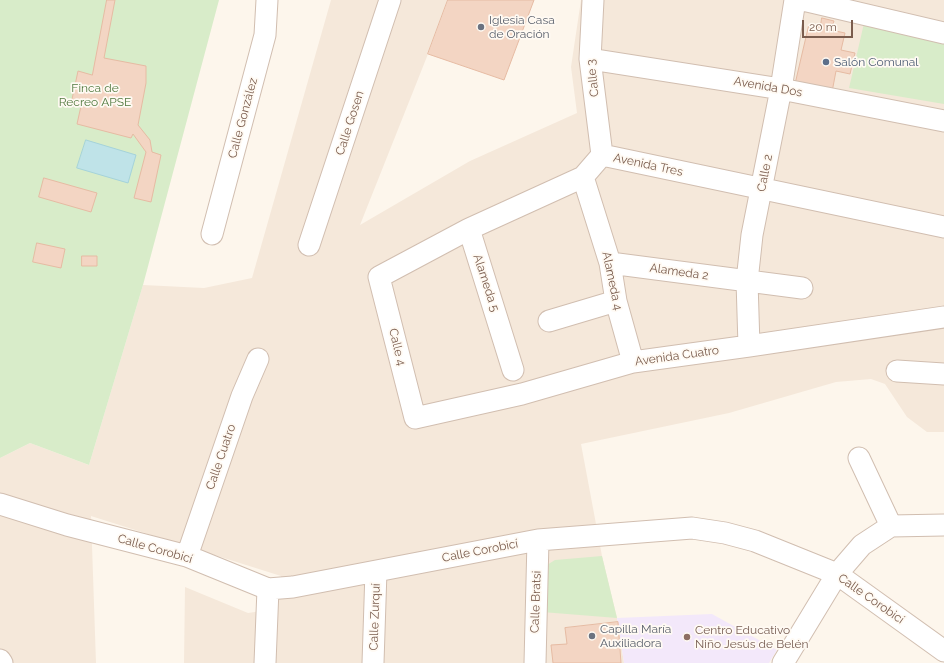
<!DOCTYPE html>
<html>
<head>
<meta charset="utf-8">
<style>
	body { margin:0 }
	#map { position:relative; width:944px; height:663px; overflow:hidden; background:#fdf6ec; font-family:Raleway,sans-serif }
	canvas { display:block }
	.scale { position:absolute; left:802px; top:20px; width:51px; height:18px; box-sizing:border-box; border:2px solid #7a5c4d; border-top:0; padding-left:5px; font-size:12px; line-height:14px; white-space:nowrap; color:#7a5c4d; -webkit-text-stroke:3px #fffaf3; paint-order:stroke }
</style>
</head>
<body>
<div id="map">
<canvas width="944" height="663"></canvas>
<div class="scale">20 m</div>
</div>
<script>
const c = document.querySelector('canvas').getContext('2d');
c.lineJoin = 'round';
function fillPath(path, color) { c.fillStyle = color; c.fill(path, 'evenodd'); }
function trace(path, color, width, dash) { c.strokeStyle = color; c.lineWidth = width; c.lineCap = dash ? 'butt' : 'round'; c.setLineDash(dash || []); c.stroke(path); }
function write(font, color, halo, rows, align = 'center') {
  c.font = font + ' Raleway,sans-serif'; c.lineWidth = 3.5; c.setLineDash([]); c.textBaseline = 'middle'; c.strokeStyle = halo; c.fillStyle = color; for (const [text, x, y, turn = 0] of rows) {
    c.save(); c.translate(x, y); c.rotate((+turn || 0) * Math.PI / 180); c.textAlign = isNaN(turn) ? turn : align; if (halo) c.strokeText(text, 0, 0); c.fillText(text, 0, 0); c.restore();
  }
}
fillPath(new Path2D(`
	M331,0H448L428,54L360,225L470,161L577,113L571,67L581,0H944V432H927L907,417L885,384L871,379L836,382L729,413L581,444L602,556L617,618L624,663H184L185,587L248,613L275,609L281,576L91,516L96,663H0V458L30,443L89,465L143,285L204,288L252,278Z`), '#f5e8da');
fillPath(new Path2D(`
	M712,614L777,650L769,663H624L617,618Z`), '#f3e8fa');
fillPath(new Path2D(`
	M0,0H219L143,285L89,465L30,443L0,458Z
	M865,19L944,37V104L849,88Z
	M602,556L617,618L542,612L547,565L555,560Z`), '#d8ecc9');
const water = new Path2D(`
	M86,140L136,155L128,183L77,168Z`);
fillPath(water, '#bfe3e8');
trace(water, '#a5d3da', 1);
const building = new Path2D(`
	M107,0H115L104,58L146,66V83L138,125L150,140L152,152L161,155L151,202L134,198L146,152L133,134L131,138L77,124L81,106L71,104L78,71L92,75Z
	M448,0H534L504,80L428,54Z
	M822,18L834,21L831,30L845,33L841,50L855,53L850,74L836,71L832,92L795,84L809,24L820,27Z
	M44,178L97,193L91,212L39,197Z
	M37,243L65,249L61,268L33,262Z
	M82,256H97V266H82Z
	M618,622L621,663H553L551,645L567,644L565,628Z`);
fillPath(building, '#f3d5c3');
trace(building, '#e6bba3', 1);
const minor = new Path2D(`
	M593,0L590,59L602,155
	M803,0L944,33
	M590,59L781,89L944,121
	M602,155L583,177L469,229L379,277L415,418L522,394L633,362L749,346L944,317
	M602,155L944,227
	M583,177L610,263L616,301L633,362
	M469,229L513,370
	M212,234L265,35L267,0
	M309,245L390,0
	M610,263L802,288
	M549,321L616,301
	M749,346L747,281L752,235L781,89L795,0
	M897,371L944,374
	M859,458L891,526
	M0,504L67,525L187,556L268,589L293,587L538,540L692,528L725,533L755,541L837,574L944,651
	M187,556L242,396L258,359
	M0,660L2,663
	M265,663L268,589
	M373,663L376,571
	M535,663L538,540
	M783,663L837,574L862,545L891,526L944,525`);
trace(minor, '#d1beb0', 23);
trace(minor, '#fff', 21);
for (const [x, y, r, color] of [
	[481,27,4,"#6b7280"],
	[826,62,4,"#5c6f8a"],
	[592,636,4,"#6b7280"],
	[687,637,4,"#8d6e63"]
]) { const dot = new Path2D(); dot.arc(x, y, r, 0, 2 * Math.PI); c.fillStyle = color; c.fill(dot); trace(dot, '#fffaf3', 1.5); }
write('12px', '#5b616d', '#fffaf3', [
	["Iglesia Casa",489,20],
	["de Oración",489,34],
	["Capilla María",600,629],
	["Auxiliadora",600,643]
], 'left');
write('12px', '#4e5e75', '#fffaf3', [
	["Salón Comunal",834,62]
], 'left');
write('12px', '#7a5c4d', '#fffaf3', [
	["Calle 3",593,78,-96],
	["Avenida Dos",768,87,10],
	["Calle González",243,118,-75],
	["Calle Gosen",350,123,-72],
	["Avenida Tres",648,165,12],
	["Calle 2",765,173,-79],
	["Alameda 2",679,272,8],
	["Alameda 4",612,281,78],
	["Alameda 5",486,283,72],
	["Calle 4",397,347,76],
	["Avenida Cuatro",677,356,-8],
	["Calle Cuatro",221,457,-71],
	["Calle Corobicí",155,549,16],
	["Calle Corobicí",480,551,-11],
	["Calle Corobicí",871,599,35],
	["Calle Bratsi",536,602,-88],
	["Calle Zurquí",375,617,-88]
]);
write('12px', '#537a41', '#fffaf3', [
	["Finca de",95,88],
	["Recreo APSE",95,102]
]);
write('12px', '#785e54', '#fffaf3', [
	["Centro Educativo",695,630],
	["Niño Jesús de Belén",695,644]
], 'left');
</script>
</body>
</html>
